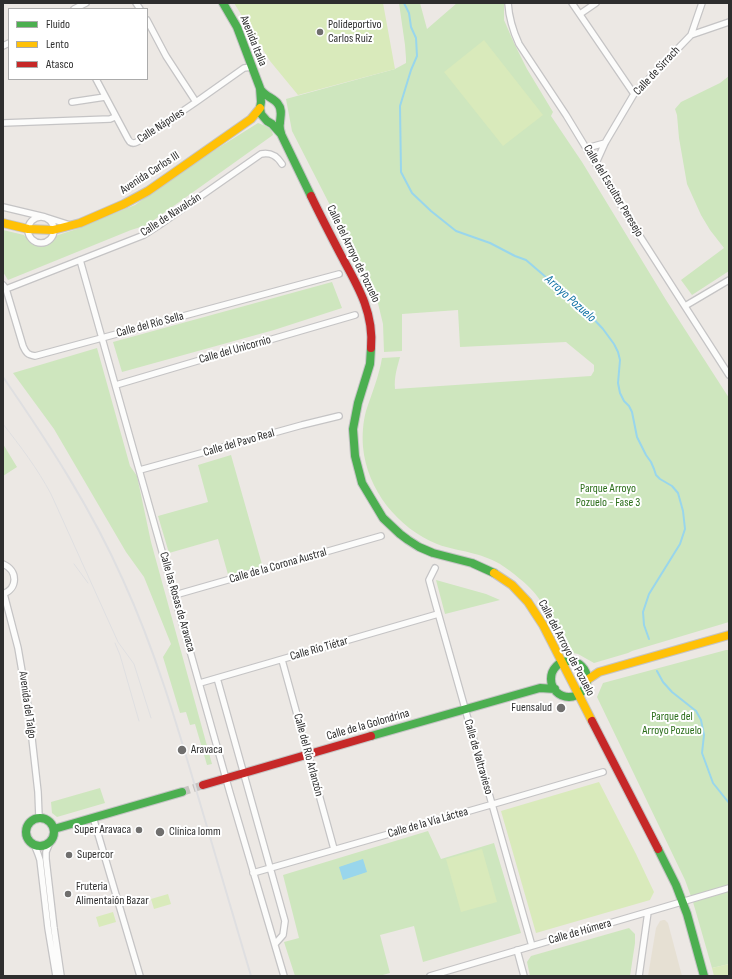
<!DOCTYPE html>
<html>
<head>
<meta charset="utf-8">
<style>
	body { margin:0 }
	#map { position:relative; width:732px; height:979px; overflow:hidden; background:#ece8e4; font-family:"Sofia Sans Condensed",sans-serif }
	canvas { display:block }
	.frame { position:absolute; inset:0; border:4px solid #2e2e2e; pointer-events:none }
	.legend { position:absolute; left:8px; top:8px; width:140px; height:72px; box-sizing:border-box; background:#fff; border:1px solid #ababab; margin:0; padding:5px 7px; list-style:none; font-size:12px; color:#2e2e2e }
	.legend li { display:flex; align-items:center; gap:8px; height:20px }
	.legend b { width:20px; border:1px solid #ababab }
</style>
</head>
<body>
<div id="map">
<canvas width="732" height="979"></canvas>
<div class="frame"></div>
<ul class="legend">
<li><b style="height:5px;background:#4caf50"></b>Fluido</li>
<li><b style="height:5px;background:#ffc107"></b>Lento</li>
<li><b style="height:5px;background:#c62828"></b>Atasco</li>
</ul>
</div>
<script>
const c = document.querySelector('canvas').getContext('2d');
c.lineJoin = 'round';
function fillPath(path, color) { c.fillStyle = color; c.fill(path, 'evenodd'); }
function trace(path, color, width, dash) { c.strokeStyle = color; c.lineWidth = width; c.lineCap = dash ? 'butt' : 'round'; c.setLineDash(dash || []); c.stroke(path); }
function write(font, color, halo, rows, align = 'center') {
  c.font = font + ' "Sofia Sans Condensed",sans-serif'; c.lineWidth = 4; c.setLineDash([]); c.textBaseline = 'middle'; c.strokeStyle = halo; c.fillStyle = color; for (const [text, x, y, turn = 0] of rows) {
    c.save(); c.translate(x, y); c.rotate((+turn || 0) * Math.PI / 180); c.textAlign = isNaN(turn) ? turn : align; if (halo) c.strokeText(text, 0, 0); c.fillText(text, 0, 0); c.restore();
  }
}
fillPath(new Path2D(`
	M663,920H665L668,923L682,976H648L656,928L660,921Z`), '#e6e0d3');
fillPath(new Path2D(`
	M399,3H420L427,29L457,3H504V20L514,43L527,69L553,112L551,116L582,162L666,300L729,398V622L632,651L628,653L594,663L578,654L568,652C559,633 550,613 537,596C530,586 511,571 500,564C493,560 483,556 475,554C463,550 449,549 437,544C398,528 367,490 363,447C362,435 363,422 366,411C372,393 379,376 382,358L400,357C397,368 394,377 395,389L591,376L594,371V365L566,342L460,347L458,310L402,314V351L384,352L383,324L376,295L292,131L286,99L395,69L406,63V58L405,45Z
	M729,76V271L692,295L681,280L724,248L710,230L701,215L687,184L679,138L677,115L675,109L681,102L720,83Z
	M258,123C265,126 272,127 273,135L147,225L131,230L8,280L3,272V230L24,235L32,244L41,247L50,243L55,236L80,228L85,225L135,205L183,170Z
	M332,282L342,308L274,330L122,372L113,342Z
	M97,348L130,466L137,476L151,542L212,764L207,765L195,724L190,725L186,712L180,713L163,657L171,644L144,577L126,552L54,429L13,373Z
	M3,444L17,467L3,476Z
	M231,455L263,568L229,578L218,539L169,553L158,516L208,502L198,465Z
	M436,580L486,594L500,600L445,614Z
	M726,650H729V964L712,968L693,902L685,880L597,697L603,683Z
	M100,788L105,803L57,817L52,813L51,802Z
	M428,831L441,859L494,843L521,933L423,962L414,926L380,935L390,973L379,976H295L284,942L299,938L283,875Z
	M629,928L635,934V943L630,976H530L527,962L531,956Z`), '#cee6be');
fillPath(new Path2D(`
	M234,3H383L395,69L298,95L270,61Z
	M484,40L543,115L503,146L444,72Z
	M599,782L636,854L654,892L650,900L536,933L501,811Z
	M482,849L497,902L461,912L446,859Z
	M168,894L171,904L154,909L151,899Z
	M113,912L116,922L99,927L96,917Z
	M729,964V976H714L712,968Z`), '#d9eabb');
fillPath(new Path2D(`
	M363,859L367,872L343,880L339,867Z`), '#99d6ec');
trace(new Path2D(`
	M404,3L409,13L411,27L416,38L417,56L411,70L400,106L401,172L412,193L431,211L456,231L490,243L515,256L526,260L590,315L603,329L614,344L618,352L620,360L618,383L620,393L624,401L629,406L632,412L637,437L646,455L651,462L654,469L656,475L660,479L672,486L678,493L683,511L685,529L680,544L649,594L643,612L644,625L649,639
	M657,671L663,682L672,692L696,711L701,720L704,735L702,753L713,783L729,803`), '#99d6ec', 2);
trace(new Path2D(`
	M182,792L203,785`), '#c6c3c0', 8, [8, 4]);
const street = new Path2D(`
	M136,3L140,9
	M508,3C509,18 513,31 519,44L566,115L634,227L729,375
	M572,3L634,94
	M74,9L86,3
	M580,14L596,3
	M147,20L166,56L196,102
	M691,35L702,3
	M3,46L9,43
	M96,79L128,139C130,143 133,144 137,142L196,102L244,68L252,67
	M72,102L105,97
	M3,123L110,119L115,117
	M587,148L605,143
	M596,163L605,143L634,94L691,35L729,22
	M3,207L45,217L70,225
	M28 230a13 13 0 1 1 26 0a13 13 0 1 1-26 0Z
	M80,260L230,793L284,976
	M3,285L6,289L23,346C26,353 28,355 35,356L339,274
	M6,289L144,235L158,226L261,154C271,152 277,156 282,164
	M685,306L729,280
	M116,385L197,361L355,315
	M140,470L302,425L339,416
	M3,564C18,571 18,588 3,594
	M435,568L429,580L435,602L532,946
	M4,594L18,648L29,712L38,792L39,817
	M175,595L381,536
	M282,660L334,849
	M217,678L285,921L283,935L275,944
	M200,683L438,614
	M93,817L140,976
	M50,842L46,852V859L54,928L61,976
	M34,844L38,854L40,860L48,928L56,976
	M253,873L504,801L603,772
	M517,950L524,976
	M430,976L729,888
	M639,976L648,912`);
const fast = new Path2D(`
	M223,3L237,27L260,88L261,102L260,108L261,114L267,121L272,124L281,134L311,196
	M261,90C266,97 274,98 278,104C283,110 280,117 280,123C279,127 280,130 281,133
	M371,348L370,364L358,403L353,429L355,456L362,483L383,518L400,534L408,540L419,547L433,553L472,563L494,573
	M551 679a18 18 0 1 1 36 0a18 18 0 1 1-36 0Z
	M371,736L540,688L555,689
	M26 832a14 14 0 1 1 28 0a14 14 0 1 1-28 0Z
	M54,829L182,792
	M658,849L676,885L687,914L704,976`);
const slow = new Path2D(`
	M3,223L28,229L53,230L80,223L124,204L148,191L251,119L260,108
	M494,573L512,585L528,602L543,625L592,721
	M587,680L599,672L729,635`);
const jam = new Path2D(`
	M311,196C321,217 332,238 343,259C359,288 374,314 371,348
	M592,721L658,849
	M203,785L371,736`);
trace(street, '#c5c4c5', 8);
trace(fast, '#c5c4c5', 10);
trace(slow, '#c5c4c5', 10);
trace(jam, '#c5c4c5', 10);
trace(street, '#fcfcfb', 5.5);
trace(fast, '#4caf50', 8);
trace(slow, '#ffc107', 8);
trace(jam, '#c62828', 8);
trace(new Path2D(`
	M3,424C21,447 37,468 51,494L118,642L134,664L151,718
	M74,564L88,583
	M115,643L120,655L139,721`), '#dfdfe1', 1);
trace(new Path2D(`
	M3,377C48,442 91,508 123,580C156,652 178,728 200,803C217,861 234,918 251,976`), '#dfdfe1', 2);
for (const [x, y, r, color] of [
	[320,32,4,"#706f6e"],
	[561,708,5,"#706f6e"],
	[182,750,5,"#706f6e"],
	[139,830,4,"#706f6e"],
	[160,832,5,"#706f6e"],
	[69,855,4,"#706f6e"],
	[68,894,4,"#706f6e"]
]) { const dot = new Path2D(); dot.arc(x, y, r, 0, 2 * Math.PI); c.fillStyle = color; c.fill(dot); trace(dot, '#fff', 1.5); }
write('12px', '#2e2e2e', '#fff', [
	["Polideportivo",328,25],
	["Carlos Ruiz",328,39],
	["Fuensalud",552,708,"right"],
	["Aravaca",191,750],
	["Super Aravaca",131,830,"right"],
	["Clínica Iomm",169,832],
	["Supercor",77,855],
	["Fruteria",76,887],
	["Alimentaión Bazar",76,901]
], 'left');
write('12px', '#2e2e2e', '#fff', [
	["Avenida Italia",253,41,68],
	["Calle de Sirrach",657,71,-47],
	["Calle Nápoles",161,126,-33],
	["Avenida Carlos III",150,173,-33],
	["Calle del Escultor Peresejo",613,191,59],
	["Calle de Navalcán",171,215,-33],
	["Calle del Arroyo de Pozuelo",353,254,64],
	["Calle del Río Sella",150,325,-15],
	["Calle del Unicornio",235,350,-16],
	["Calle del Pavo Real",239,443,-16],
	["Calle de la Corona Austral",278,566,-16],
	["Calle las Rosas de Aravaca",177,602,74],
	["Calle del Arroyo de Pozuelo",566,648,62],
	["Calle Río Tiétar",319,649,-16],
	["Avenida del Talgo",27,705,82],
	["Calle de la Golondrina",368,725,-16],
	["Calle del Río Arlanzón",308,755,75],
	["Calle de Valtravieso",478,757,74],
	["Calle de la Vía Láctea",428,823,-16],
	["Calle de Húmera",580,932,-16]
]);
write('12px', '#2c6e1b', '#fff', [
	["Parque Arroyo",608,489],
	["Pozuelo - Fase 3",608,503],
	["Parque del",672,717],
	["Arroyo Pozuelo",672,731]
]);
write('italic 13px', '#0d6fa3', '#fff', [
	["Arroyo Pozuelo",570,299,42]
]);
</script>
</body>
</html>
